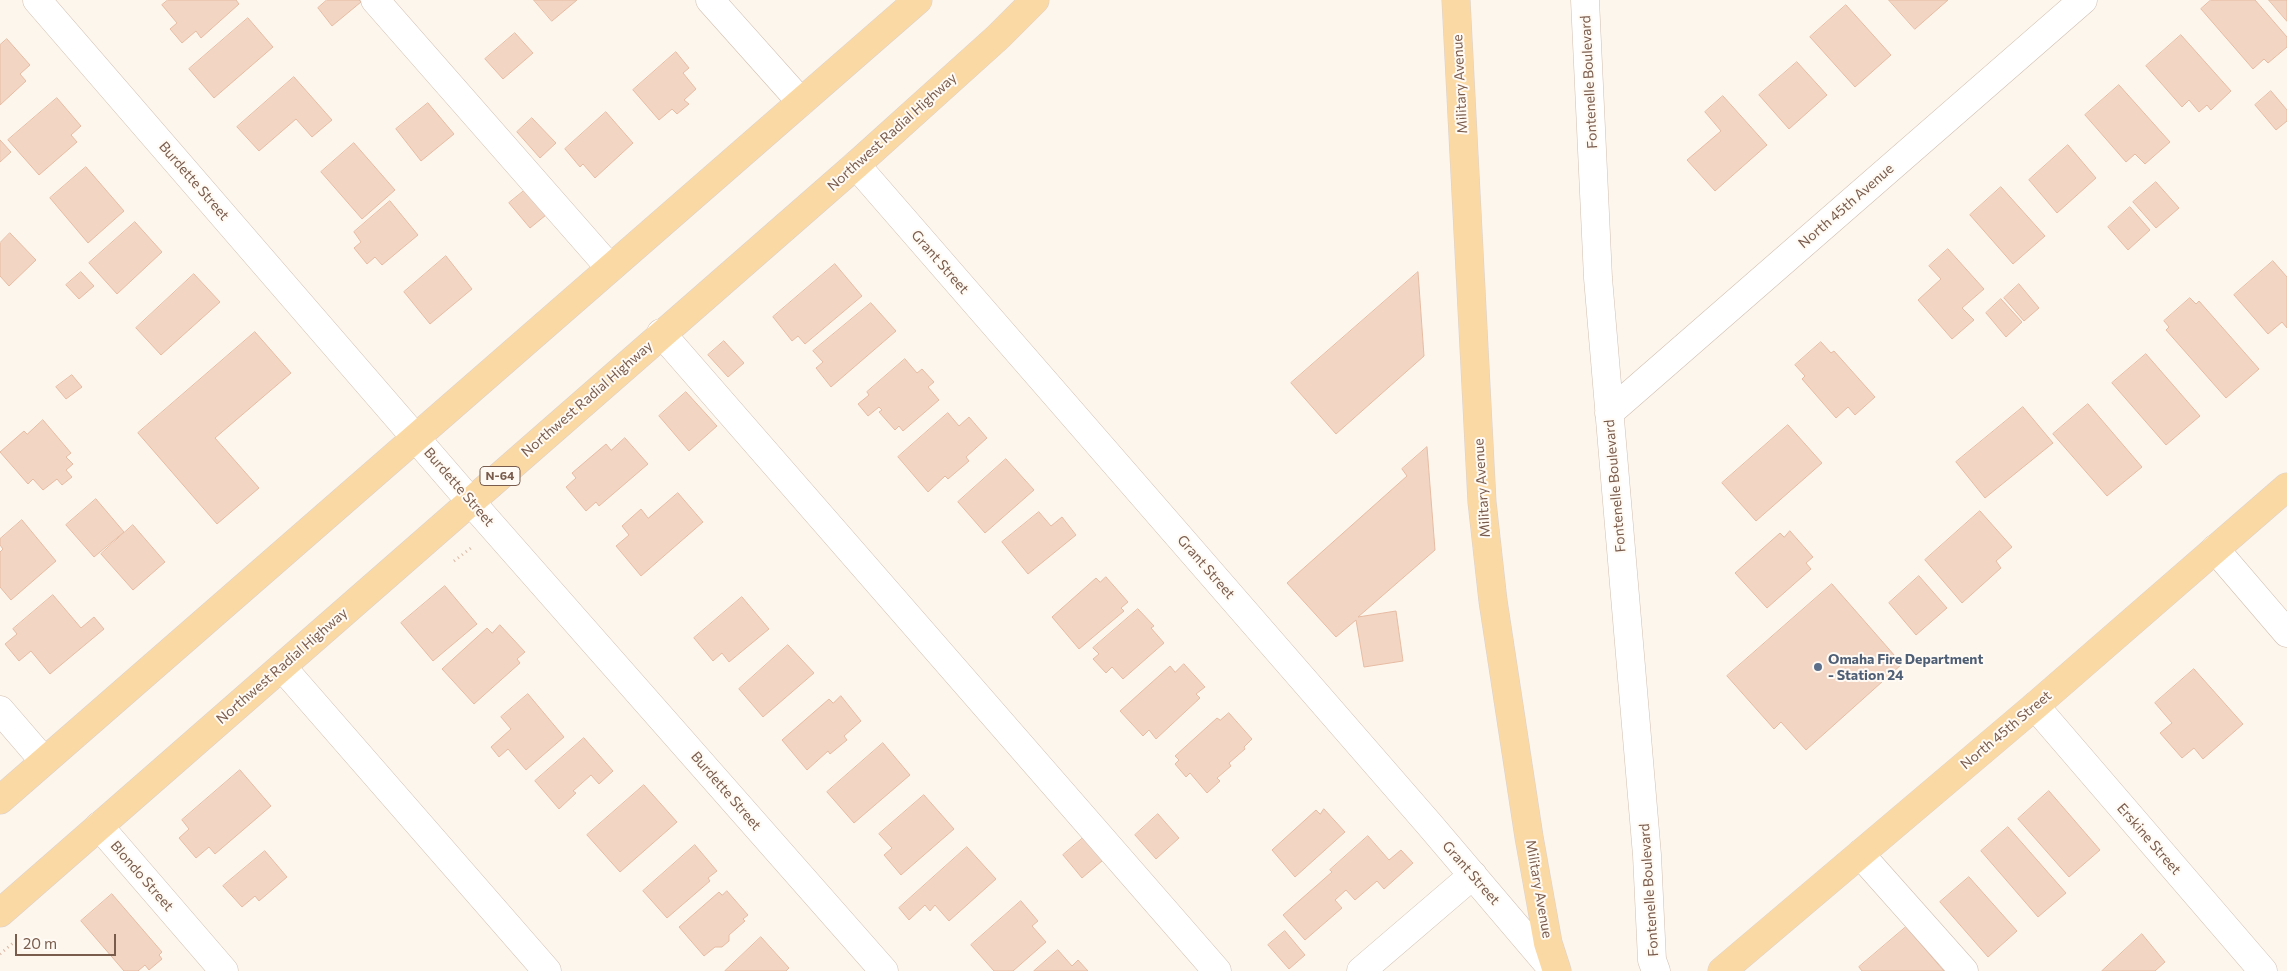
<!DOCTYPE html>
<html>
<head>
<meta charset="utf-8">
<style>
	body { margin:0 }
	#map { position:relative; width:2287px; height:971px; overflow:hidden; background:#fdf6ec; font-family:Commissioner,sans-serif }
	canvas { display:block }
	.scale { position:absolute; left:15px; top:934px; width:101px; height:22px; box-sizing:border-box; border:2px solid #7a5c4d; border-top:0; padding-left:6px; font-size:15px; line-height:18px; white-space:nowrap; color:#7a5c4d; -webkit-text-stroke:4px #fffaf3; paint-order:stroke }
</style>
</head>
<body>
<div id="map">
<canvas width="2287" height="971"></canvas>
<div class="scale">20 m</div>
</div>
<script>
const c = document.querySelector('canvas').getContext('2d');
c.lineJoin = 'round';
function fillPath(path, color) { c.fillStyle = color; c.fill(path, 'evenodd'); }
function trace(path, color, width, dash) { c.strokeStyle = color; c.lineWidth = width; c.lineCap = dash ? 'butt' : 'round'; c.setLineDash(dash || []); c.stroke(path); }
function write(font, color, halo, rows, align = 'center') {
  c.font = font + ' Commissioner,sans-serif'; c.lineWidth = 4; c.setLineDash([]); c.textBaseline = 'middle'; c.strokeStyle = halo; c.fillStyle = color; for (const [text, x, y, turn = 0] of rows) {
    c.save(); c.translate(x, y); c.rotate((+turn || 0) * Math.PI / 180); c.textAlign = isNaN(turn) ? turn : align; if (halo) c.strokeText(text, 0, 0); c.fillText(text, 0, 0); c.restore();
  }
}
const building = new Path2D(`
	M168,0H236L239,4L201,38L196,31L182,43L170,29L177,23L162,5Z
	M327,0H359L361,2L332,26L318,8Z
	M534,0H577L552,21Z
	M1889,0H1948L1915,29Z
	M2211,0H2255L2287,37V47L2268,63L2264,59L2253,69L2201,9Z
	M2269,0H2287V21Z
	M1846,5L1891,55L1855,87L1810,37Z
	M248,18L273,47L214,98L189,69Z
	M515,33L533,53L503,79L485,59Z
	M2181,35L2231,91L2211,110L2207,105L2199,112L2189,100L2182,107L2146,66Z
	M7,39L30,65L20,74L26,81L0,105V45Z
	M676,52L689,68L683,73L696,89L684,100L689,104L677,114L672,109L659,120L633,90Z
	M1797,62L1827,95L1789,129L1759,95Z
	M294,77L332,120L312,137L296,119L259,151L237,127Z
	M2119,85L2170,142L2145,164L2135,154L2126,162L2085,115Z
	M2271,91L2287,110V121L2276,130L2255,105Z
	M1723,96L1767,145L1715,191L1687,160L1721,131L1705,112Z
	M57,98L81,126L71,135L77,142L39,175L8,140Z
	M428,103L454,134L421,161L396,129Z
	M606,112L633,143L595,178L583,164L580,167L565,149Z
	M532,118L556,143L540,158L517,132Z
	M0,140L11,152L0,162Z
	M354,143L395,190L362,219L321,172Z
	M2068,145L2096,178L2057,213L2029,180Z
	M86,167L124,211L88,243L50,198Z
	M2156,182L2179,208L2156,228L2133,202Z
	M530,186L551,211L530,228L509,203Z
	M2001,187L2045,236L2013,264L1970,215Z
	M390,201L418,235L382,265L375,257L367,264L354,248L361,242L354,232Z
	M2130,207L2150,230L2128,250L2108,227Z
	M135,222L162,252L117,294L89,263Z
	M10,233L36,260L9,286L0,276V243Z
	M1948,249L1984,289L1962,308L1974,320L1952,339L1918,300L1941,279L1929,266Z
	M446,256L472,289L430,324L404,292Z
	M2273,261L2287,277V328L2282,322L2268,334L2234,295Z
	M835,264L862,296L805,344L798,336L792,341L773,317Z
	M81,272L94,286L79,299L66,285Z
	M1418,272L1424,356L1336,434L1291,383Z
	M194,274L220,302L161,355L136,328Z
	M2019,284L2039,308L2024,321L2004,298Z
	M2190,298L2196,304L2199,301L2259,369L2226,398L2166,330L2169,327L2164,321Z
	M2001,299L2022,322L2006,337L1986,313Z
	M871,303L896,331L831,387L816,368L823,362L813,351Z
	M255,332L291,373L215,438L259,488L217,524L138,433Z
	M724,341L744,363L728,377L708,355Z
	M1821,342L1831,353L1834,351L1875,397L1855,415L1848,407L1836,418L1802,379L1805,376L1795,365Z
	M2146,354L2200,416L2166,445L2112,383Z
	M905,359L917,373L922,369L934,382L928,387L939,400L903,431L899,426L895,430L879,412L882,410L879,407L868,416L858,404L869,395L867,392Z
	M72,375L82,387L66,399L56,387Z
	M686,392L717,426L689,451L659,416Z
	M2088,404L2142,467L2107,496L2053,434Z
	M2023,407L2053,443L1985,498L1956,462Z
	M948,413L959,426L969,417L987,438L966,457L969,461L948,479L945,476L928,492L898,457Z
	M43,420L71,453L66,457L73,464L66,470L72,477L62,485L57,479L43,490L33,479L28,484L0,452L24,431L27,434Z
	M1788,425L1822,463L1756,521L1722,483Z
	M625,438L648,464L599,506L596,502L586,511L566,487L576,478L572,473L606,444L611,450Z
	M1427,447L1435,550L1358,617L1396,611L1403,661L1364,667L1356,620L1336,637L1287,583L1407,476L1402,469Z
	M1006,459L1034,490L985,533L958,502Z
	M678,493L703,522L641,576L616,546L629,535L622,526L641,509L648,518Z
	M96,499L124,532L94,557L66,525Z
	M1980,511L2012,547L1996,561L2001,568L1962,603L1925,560Z
	M1039,512L1051,526L1062,517L1076,535L1028,574L1002,542Z
	M22,520L56,561L11,600L0,587V552L3,549L0,545V539Z
	M133,525L165,562L133,590L101,554Z
	M1790,531L1813,557L1806,563L1811,569L1767,608L1735,573L1780,533L1784,537Z
	M1919,576L1947,608L1916,635L1889,603Z
	M1106,577L1128,602L1121,608L1124,611L1079,649L1052,617L1096,578L1100,582Z
	M1832,584L1902,664L1806,750L1781,722L1774,729L1727,676Z
	M445,586L477,624L433,661L401,623Z
	M53,595L81,628L94,617L104,629L50,674L31,651L19,661L5,644L17,634L13,629Z
	M742,597L769,629L729,662L722,653L713,661L694,638Z
	M1138,609L1154,626L1151,628L1164,643L1123,679L1112,667L1106,673L1093,659L1099,654L1093,648Z
	M500,625L525,652L517,659L520,663L474,704L442,669L487,628L492,633Z
	M788,645L814,673L763,717L739,689Z
	M1184,664L1205,687L1196,694L1200,698L1156,739L1149,730L1143,736L1120,711L1170,666L1175,672Z
	M2194,669L2243,724L2203,759L2194,748L2182,758L2160,733L2172,723L2155,703Z
	M528,694L564,737L526,770L508,749L499,757L491,747L511,729L501,717Z
	M841,696L861,721L844,736L847,740L830,754L828,751L807,770L782,740L829,699L833,703Z
	M1229,713L1252,739L1244,747L1245,749L1229,763L1231,766L1217,778L1220,781L1207,793L1190,773L1186,777L1175,764L1179,760L1175,756L1217,718L1220,720Z
	M584,738L613,771L599,784L591,775L573,791L576,793L559,809L535,781Z
	M883,743L910,775L854,823L827,792Z
	M240,770L271,806L215,854L209,847L196,858L179,838L189,829L182,820Z
	M644,785L677,822L620,872L587,835Z
	M2049,791L2100,850L2069,877L2018,819Z
	M924,795L954,829L901,875L884,855L892,848L879,834Z
	M1324,809L1345,832L1295,877L1272,850L1316,810L1320,814Z
	M1158,814L1179,838L1156,859L1135,835Z
	M2008,827L2066,893L2038,917L1981,851Z
	M1090,832L1109,855L1082,878L1063,855Z
	M1368,836L1389,860L1401,850L1413,863L1384,889L1377,881L1355,900L1346,890L1335,900L1342,908L1305,940L1283,915L1332,872L1330,870Z
	M695,845L717,871L708,878L710,881L667,918L643,891Z
	M967,847L996,879L949,921L935,905L930,911L925,905L909,920L899,908Z
	M265,851L287,877L259,901L255,896L242,907L223,886Z
	M1969,877L2017,931L1988,957L1940,902Z
	M727,891L748,915L743,919L745,921L729,935V941L722,947H715L704,956L679,927L719,892L722,895Z
	M112,894L162,952L159,955L162,959L149,970L145,965L138,971H124L81,921Z
	M1021,901L1038,921L1032,926L1046,942L1013,971H994L971,945Z
	M1906,927L1944,971H1862L1859,967Z
	M1285,931L1305,955L1289,969L1268,945Z
	M2142,934L2165,962L2155,971H2102Z
	M761,937L789,968L786,971H725Z
	M1058,950L1072,966L1078,960L1088,971H1034Z`);
fillPath(building, '#f3d5c3');
trace(building, '#e6bba3', 1);
const minor = new Path2D(`
	M37,0L471,502L884,971
	M375,0L610,268
	M710,0L801,102
	M1585,0L1598,278L1647,855L1652,960L1656,971
	M856,165L1429,824L1554,971
	M661,333L1217,971
	M1609,413L2083,0
	M2215,549L2287,633
	M282,667L547,971
	M2035,706L2263,971
	M0,710L44,761
	M99,826L224,971
	M1860,854L1964,971
	M1361,971L1473,875`);
const major = new Path2D(`
	M1456,0L1482,502L1493,601L1529,837L1548,943L1557,971
	M0,800L918,0
	M0,913L856,165L998,37L1035,0
	M1722,971L2035,706L2287,487`);
trace(minor, '#d1beb0', 29);
trace(major, '#dad1cd', 29);
trace(new Path2D(`
	M454,561L471,548
	M0,954L13,943`), '#d9b8a5', 3, [1, 4]);
trace(minor, '#fff', 28);
trace(major, '#fbd9a5', 28);
for (const [x, y, r, color] of [
	[1818,667,5,"#5c6f8a"]
]) { const dot = new Path2D(); dot.arc(x, y, r, 0, 2 * Math.PI); c.fillStyle = color; c.fill(dot); trace(dot, '#fffaf3', 2); }
for (const [x, y, w] of [
	[500,476,40]
]) { const box = new Path2D(); box.roundRect(x - w / 2, y - 9.5, w, 19, 4); c.fillStyle = '#fffaf3'; c.fill(box); trace(box, '#7a5c4d', 1); }
write('bold 12px', '#7a5c4d', null, [
	["N-64",500,476]
]);
write('14px', '#7a5c4d', '#fffaf3', [
	["Fontenelle Boulevard",1589,82,-93],
	["Military Avenue",1460,84,-93],
	["Northwest Radial Highway",892,132,-42],
	["Burdette Street",194,181,49],
	["North 45th Avenue",1846,206,-41],
	["Grant Street",940,262,49],
	["Northwest Radial Highway",587,399,-41],
	["Fontenelle Boulevard",1615,486,-95],
	["Burdette Street",459,487,49],
	["Military Avenue",1482,488,-94],
	["Grant Street",1206,567,49],
	["Northwest Radial Highway",282,666,-41],
	["North 45th Street",2006,730,-40],
	["Burdette Street",726,791,49],
	["Erskine Street",2149,839,49],
	["Grant Street",1471,873,49],
	["Blondo Street",142,876,49],
	["Military Avenue",1539,889,80],
	["Fontenelle Boulevard",1649,890,-94]
]);
write('bold 14px', '#4e5e75', '#fffaf3', [
	["Omaha Fire Department",1828,659],
	["- Station 24",1828,675]
], 'left');
</script>
</body>
</html>
